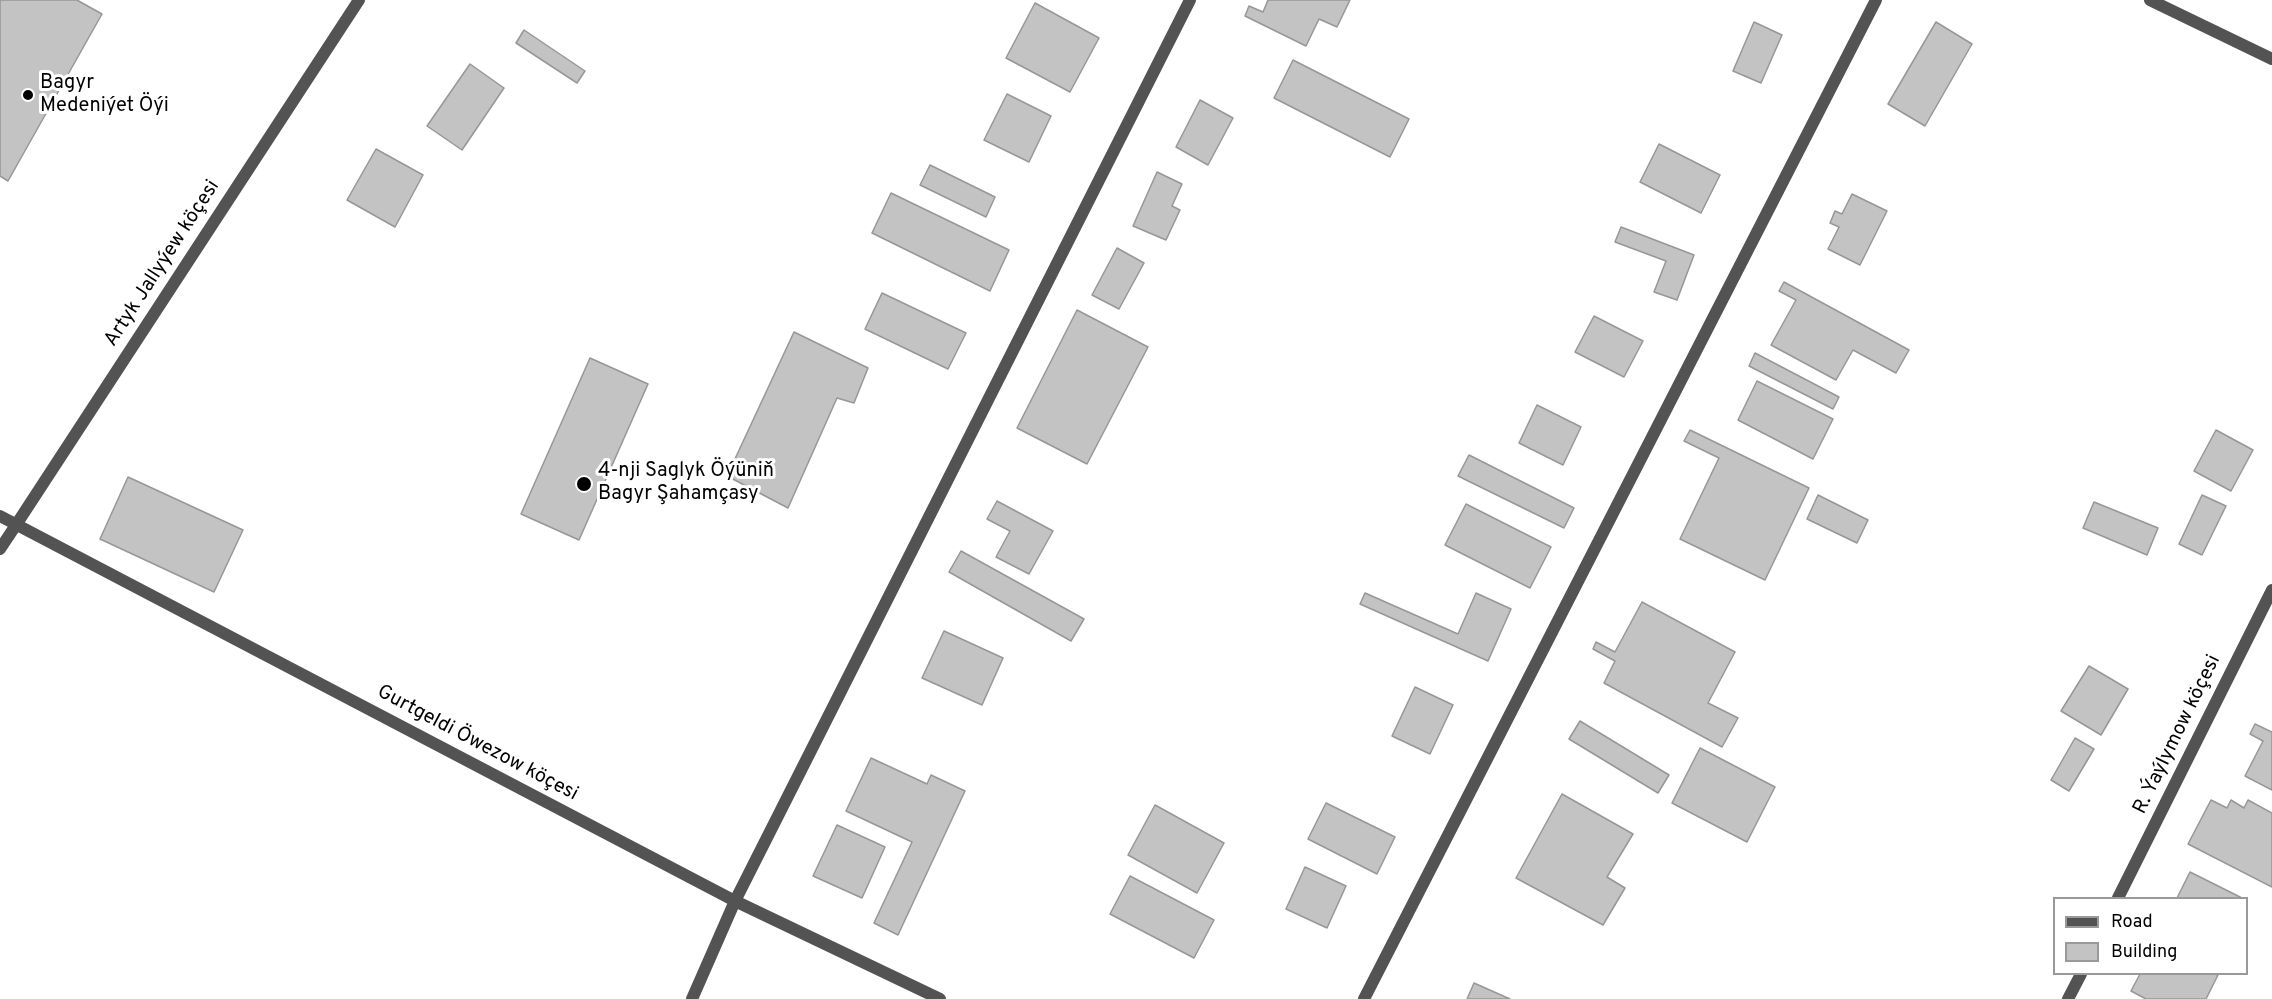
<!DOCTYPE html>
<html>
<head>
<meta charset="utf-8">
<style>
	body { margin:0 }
	#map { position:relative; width:2272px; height:999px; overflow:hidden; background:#fff; font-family:Overpass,sans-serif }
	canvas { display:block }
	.legend { position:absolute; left:2053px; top:897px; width:195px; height:78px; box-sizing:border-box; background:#fff; border:2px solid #999; margin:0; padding:8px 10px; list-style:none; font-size:18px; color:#000 }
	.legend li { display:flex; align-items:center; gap:12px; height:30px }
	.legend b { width:30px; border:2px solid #999 }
</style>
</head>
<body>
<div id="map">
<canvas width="2272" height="999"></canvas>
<ul class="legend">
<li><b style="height:8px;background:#535353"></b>Road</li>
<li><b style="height:16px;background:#c3c3c3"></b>Building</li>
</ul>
</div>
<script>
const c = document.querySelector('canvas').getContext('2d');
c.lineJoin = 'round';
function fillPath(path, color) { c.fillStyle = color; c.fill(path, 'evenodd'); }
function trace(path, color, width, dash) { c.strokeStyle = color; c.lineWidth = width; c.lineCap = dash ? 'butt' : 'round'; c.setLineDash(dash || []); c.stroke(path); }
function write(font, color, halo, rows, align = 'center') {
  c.font = font + ' Overpass,sans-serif'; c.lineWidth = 6; c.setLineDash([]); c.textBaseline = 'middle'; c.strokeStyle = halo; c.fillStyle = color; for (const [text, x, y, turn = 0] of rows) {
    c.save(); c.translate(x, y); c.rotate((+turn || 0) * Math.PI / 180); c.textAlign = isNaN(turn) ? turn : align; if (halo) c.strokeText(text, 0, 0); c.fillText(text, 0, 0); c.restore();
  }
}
const building = new Path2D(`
	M0,0H77L102,14L8,181L0,176Z
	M1268,0H1350L1337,27L1319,19L1306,46L1245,16L1249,6L1263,12Z
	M1035,3L1099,38L1070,92L1006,58Z
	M1754,22L1782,35L1761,83L1733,71Z
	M1936,22L1972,44L1925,126L1888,104Z
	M524,30L585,71L577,83L516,43Z
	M1293,60L1409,119L1390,157L1274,98Z
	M470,64L504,88L462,150L427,126Z
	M1007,94L1051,116L1029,162L984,140Z
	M1200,100L1233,118L1208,165L1176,147Z
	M1659,144L1720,175L1701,213L1640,182Z
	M376,149L423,175L395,227L347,200Z
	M930,165L995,197L986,217L920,185Z
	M1157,172L1182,184L1172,206L1180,210L1166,240L1133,226Z
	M891,193L1009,250L990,291L872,233Z
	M1852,194L1887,211L1860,265L1828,249L1839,227L1830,223L1835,211L1842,214Z
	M1621,227L1694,255L1677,300L1654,292L1666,261L1615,242Z
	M1117,248L1144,263L1119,309L1092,295Z
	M1784,282L1909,350L1896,373L1853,350L1836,380L1771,345L1796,300L1779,291Z
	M882,293L966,333L948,369L865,329Z
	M1077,310L1148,347L1087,464L1017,428Z
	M1594,316L1643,341L1624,377L1575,352Z
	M794,332L868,368L854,403L837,398L788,508L727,476Z
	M1755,353L1839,397L1833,409L1749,366Z
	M590,358L648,384L579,540L521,514Z
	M1757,381L1833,419L1813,459L1738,420Z
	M1537,405L1581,427L1563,465L1519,443Z
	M1690,430L1809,488L1765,580L1680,539L1719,458L1684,441Z
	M2216,430L2253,450L2231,491L2194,471Z
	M1469,455L1574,508L1564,528L1458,476Z
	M128,477L243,530L214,592L100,539Z
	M1818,495L1868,520L1857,543L1807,519Z
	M2202,495L2226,506L2202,555L2179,544Z
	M997,501L1053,531L1029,574L996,557L1010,531L987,519Z
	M2094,502L2158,528L2147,555L2083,528Z
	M1466,504L1551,547L1530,588L1445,545Z
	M961,551L1084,619L1071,641L949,572Z
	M1365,593L1458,634L1476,593L1511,609L1488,661L1360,604Z
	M1642,602L1735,652L1708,703L1738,718L1722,747L1604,683L1615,661L1593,649L1596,642L1615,652Z
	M944,631L1003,658L982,705L922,678Z
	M2089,666L2128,689L2101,735L2061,711Z
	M1415,687L1453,705L1430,754L1392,736Z
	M1580,721L1669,775L1658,793L1569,739Z
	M2255,724L2272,732V790L2245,776L2263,741L2250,734Z
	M2075,738L2094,749L2069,791L2051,780Z
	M1700,748L1775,787L1747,842L1672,803Z
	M871,758L927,784L931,775L965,791L898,935L874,923L912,842L846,811Z
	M1562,794L1633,834L1607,877L1625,888L1603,925L1516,878Z
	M2211,800L2227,808L2231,800L2244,808L2248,800L2272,813V887L2188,844Z
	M1326,803L1395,837L1377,874L1308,839Z
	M1155,805L1224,843L1197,893L1128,855Z
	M837,825L885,847L862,898L813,876Z
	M1305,867L1346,886L1327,928L1286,909Z
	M2190,872L2242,898H2177Z
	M1130,876L1214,920L1194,958L1110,914Z
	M2140,974H2215L2218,975L2206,999H2146L2131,991Z
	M1474,983L1510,999H1467Z`);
fillPath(building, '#c3c3c3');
trace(building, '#979797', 1.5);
trace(new Path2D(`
	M16,525L359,0
	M2118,898L2272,590
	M692,999L735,901L940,999
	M1364,999L1876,0
	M2068,999L2081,974`), '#535353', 12);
trace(new Path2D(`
	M2150,0L2272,59
	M0,516L735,901L1190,0
	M0,549L16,525`), '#535353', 12);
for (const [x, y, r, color] of [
	[28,95,6,"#000"],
	[584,484,8,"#000"]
]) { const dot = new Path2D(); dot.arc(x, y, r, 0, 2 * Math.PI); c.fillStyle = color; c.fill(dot); trace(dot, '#fff', 2); }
write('20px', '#000', '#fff', [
	["Bagyr",40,84],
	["Medeniýet Öýi",40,107],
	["4-nji Saglyk Öýüniň",598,472],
	["Bagyr Şahamçasy",598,495]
], 'left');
write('20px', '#000', '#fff', [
	["Artyk Jallyýew köçesi",163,264,-57],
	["R. Ýaýlymow köçesi",2178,735,-64],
	["Gurtgeldi Öwezow köçesi",477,744,28]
]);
</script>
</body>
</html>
